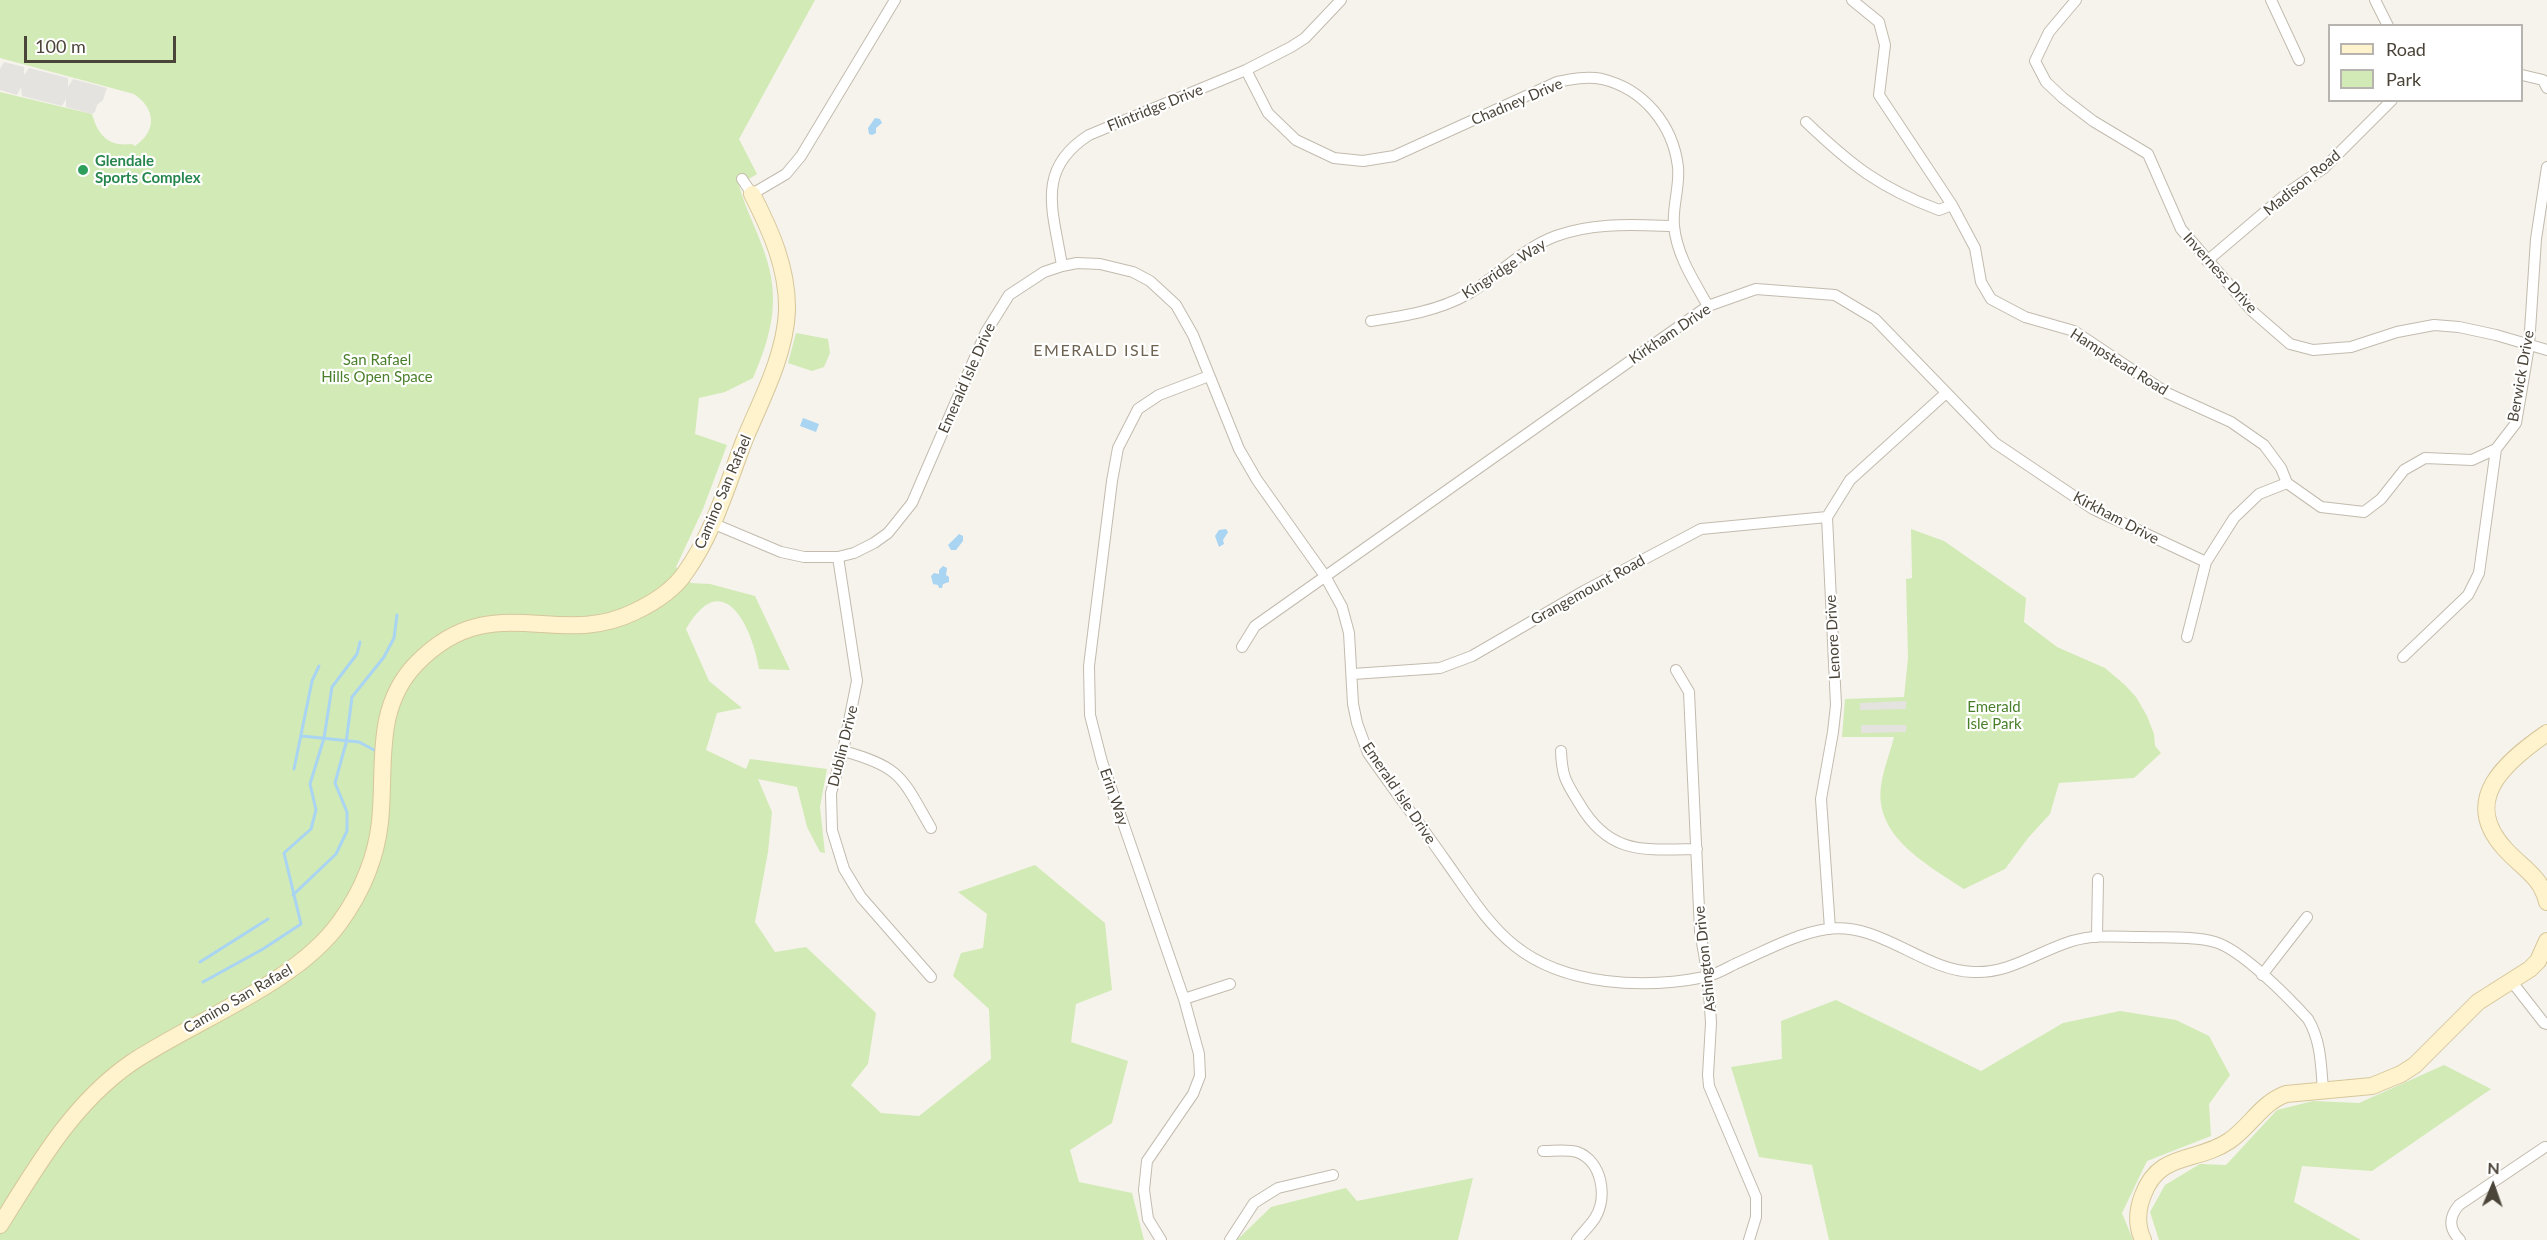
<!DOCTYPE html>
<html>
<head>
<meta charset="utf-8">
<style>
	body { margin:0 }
	#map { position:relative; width:2547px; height:1240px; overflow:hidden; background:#f6f3ec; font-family:Lato,sans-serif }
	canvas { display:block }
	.legend { position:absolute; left:2328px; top:24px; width:195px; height:78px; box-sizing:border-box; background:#fff; border:2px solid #b7b4b0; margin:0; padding:8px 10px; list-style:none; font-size:18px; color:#4b4439 }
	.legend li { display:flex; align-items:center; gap:12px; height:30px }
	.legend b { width:30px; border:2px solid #b7b4b0 }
	.north { position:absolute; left:2463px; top:1156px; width:60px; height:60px; -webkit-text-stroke:4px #fff; paint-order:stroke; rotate:2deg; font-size:16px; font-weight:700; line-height:24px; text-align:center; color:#4b4439 }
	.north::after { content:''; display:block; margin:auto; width:21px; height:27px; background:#4b4439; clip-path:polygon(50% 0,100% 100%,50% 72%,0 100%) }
	.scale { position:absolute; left:24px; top:36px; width:152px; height:27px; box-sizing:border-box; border:3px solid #4b4439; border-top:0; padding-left:8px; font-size:18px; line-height:21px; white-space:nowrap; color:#4b4439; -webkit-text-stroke:4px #fff; paint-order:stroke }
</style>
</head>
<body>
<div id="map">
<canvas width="2547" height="1240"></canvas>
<ul class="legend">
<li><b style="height:8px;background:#fff3cd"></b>Road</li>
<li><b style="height:16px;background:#d2eab5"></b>Park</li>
</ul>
<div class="north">N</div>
<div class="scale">100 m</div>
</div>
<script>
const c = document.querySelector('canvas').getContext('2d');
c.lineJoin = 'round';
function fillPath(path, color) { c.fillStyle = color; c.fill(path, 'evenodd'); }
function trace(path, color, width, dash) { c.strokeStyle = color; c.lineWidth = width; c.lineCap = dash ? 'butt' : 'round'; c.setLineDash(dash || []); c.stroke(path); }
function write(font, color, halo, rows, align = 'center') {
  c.font = font + ' Lato,sans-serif'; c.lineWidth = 4.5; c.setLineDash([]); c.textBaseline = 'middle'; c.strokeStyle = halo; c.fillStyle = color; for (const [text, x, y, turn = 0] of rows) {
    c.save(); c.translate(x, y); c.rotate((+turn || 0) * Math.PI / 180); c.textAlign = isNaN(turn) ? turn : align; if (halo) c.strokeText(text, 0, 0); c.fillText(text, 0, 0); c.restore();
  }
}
fillPath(new Path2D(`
	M0,0H815L739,139L757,174L739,185C745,208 756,228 764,251C781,298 772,334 753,378L725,392L699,398L695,434L727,445L703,509L676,567L691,583L710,584L755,596L790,670L759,669C752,626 723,565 686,629L709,681L742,708L717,713L706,750L746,769L750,759L827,769L820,807L825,853L820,852L807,827L797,787L758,779L772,812L768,852L755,922L775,952L806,947L876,1013L868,1064L851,1085L881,1113L919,1116L991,1059L989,1009L953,976L961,953L983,948L987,914L958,892L1035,865L1105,923L1112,990L1076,1004L1071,1042L1128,1061L1112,1123L1070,1150L1079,1182L1132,1193L1144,1240H0V92L92,114C98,135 108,147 132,144L135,146C157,131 156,109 134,94L0,58Z
	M796,333L828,339L830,353L824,367L812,371L788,363Z
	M1911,529L1944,541L2026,598L2024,622L2057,647L2105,668L2125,685L2136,697L2147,716L2154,734L2155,746L2161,753L2134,778L2059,783L2050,814L2028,838L2005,869L1964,889C1928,865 1874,837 1881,786C1883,770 1890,753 1894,737H1842L1845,699L1904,697L1908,658L1906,579L1912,578Z
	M1836,1000L1981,1071L2063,1023L2120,1011L2176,1020L2209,1036L2230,1075L2209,1104L2211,1136L2147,1161L2122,1213L2133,1240H1829L1812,1165L1759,1157L1731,1067L1782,1059L1781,1021Z
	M2444,1065L2491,1089L2372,1171L2302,1166L2294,1202L2361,1240H2159L2150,1212L2165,1185L2200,1164L2226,1165L2277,1110L2313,1101L2359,1103Z
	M1473,1178L1458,1240H1237L1271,1207L1346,1188L1357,1201Z`), '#d2eab5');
fillPath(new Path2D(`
	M4,62L24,67V75L29,68L68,78V87L73,79L107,88L103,100L97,105L95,112L92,114L66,107V99L62,106L22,96L21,87L17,95L0,90V69Z
	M1906,701V709L1860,710V703Z
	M1861,725H1906V732L1861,733Z`), '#e5e3e0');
fillPath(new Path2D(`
	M875,118L880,119L882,123L876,128V133L872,135L869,134L868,128Z
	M803,418L819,424L816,432L800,426Z
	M1226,529L1228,532L1223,540L1224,544L1219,547L1215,536L1219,530Z
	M959,534L963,536V541L956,550H951L948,545Z
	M943,566L947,568L946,575L949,577V582L943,584L942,588H939L938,585L933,584L931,576L934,573L939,574V570Z`), '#a9d4f2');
trace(new Path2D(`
	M302,736L359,742L378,752
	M294,769L312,681L319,666
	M293,895L336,854L347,831V812L335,783L346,743L352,697L384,657L394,638L397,615
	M200,962L268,919
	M203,982L263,949L301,924L284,853L311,829L316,810L310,784L324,738L332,687L357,654L360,642`), '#a9d4f2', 3);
const street = new Path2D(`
	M1852,0L1879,22L1885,45L1879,95L1952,205L1975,248L1981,282L1991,299L2025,317L2074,331L2167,393L2231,422L2264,445L2281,468L2287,483L2321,507L2364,512L2381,499L2404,470L2425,458L2472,460L2496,449
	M2076,0L2049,32L2035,61L2046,82L2063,98L2093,121L2148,154L2181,229L2252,311L2290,344L2313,350L2351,347L2397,332L2434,325L2459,327L2496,335L2547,350
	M2271,0L2299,60
	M2375,0L2388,26
	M1246,70L1268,113L1296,140L1334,158L1363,161L1394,156L1557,82C1572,79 1587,76 1602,79C1644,89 1673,125 1678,167C1680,187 1672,207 1674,226C1677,256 1694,281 1708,306
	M2522,75L2543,80L2547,88
	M1806,122C1851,165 1880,188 1939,210L1952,205
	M742,179L752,194L786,174L801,156L895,0
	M2207,261L2287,193L2324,168L2392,100
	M1062,266C1054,213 1034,170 1089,135L1246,70L1291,47L1305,38L1341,0
	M1371,321C1404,316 1438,311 1468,294C1498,276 1523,248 1556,236C1594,222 1634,225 1674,226
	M712,523L781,552L804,557H838L854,553L874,543L888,533L912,503L986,332L1009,295L1044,272L1062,266L1077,263L1100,264L1133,272L1150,281L1176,305L1193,335L1239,449L1257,480L1325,576L1342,607L1349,633L1353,704L1357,723L1368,753C1393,789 1420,824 1445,860C1466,889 1486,923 1515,946C1565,986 1644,989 1705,977C1715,975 1725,969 1735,964C1765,951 1795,934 1827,929C1882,922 1921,970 1973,972C2009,974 2039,951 2072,941C2095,934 2120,937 2144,937C2167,938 2193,936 2215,942C2242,950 2288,997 2308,1019C2321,1041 2321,1065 2323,1090
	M838,557L857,681L843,751L831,793L832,830L844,869L861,897L931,977
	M2187,637L2206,562L2234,518L2259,494L2287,483
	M1242,647L1255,626L1708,306L1756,289L1835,295L1875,319L1995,443L2093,509L2206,562
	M2403,657L2468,595L2479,573L2496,449L2516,423L2522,388L2529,346L2536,239L2547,167
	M1676,670L1689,692L1700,931L1708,977L1711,1023L1708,1075L1709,1086L1756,1197V1217L1749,1240
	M1353,674L1440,668L1472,656L1584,591L1701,529L1827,517
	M843,751C902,767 902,778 931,828
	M1561,751C1562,777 1566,782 1579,803C1609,855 1643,850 1697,849
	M1830,929L1821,799L1833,732L1836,705L1827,517L1850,480L1946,393
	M2097,937L2098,879
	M2262,975L2307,917
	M2512,982L2544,1023L2547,1024
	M1184,999L1230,984
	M1543,1151C1553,1151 1568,1149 1577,1152C1602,1161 1608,1197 1595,1218C1590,1226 1582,1233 1577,1240
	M1161,1240L1148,1219L1144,1190L1147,1161L1193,1094L1200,1076L1199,1054L1184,999L1102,762L1090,715L1089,666L1112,481L1118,448L1138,409L1159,395L1209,376
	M1230,1240L1254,1203L1278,1188L1333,1175
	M2460,1240C2448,1228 2449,1217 2459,1205L2545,1147`);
const secondary = new Path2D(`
	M2547,733C2505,762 2460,800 2505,849C2521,867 2541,876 2547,902
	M0,1225C37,1166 72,1104 131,1063C195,1020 296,984 340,922C361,893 376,858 380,822C386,767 373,709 416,664C491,586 557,650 634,612C653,603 673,591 685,573C713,534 727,486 744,441C761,400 785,356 787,311C788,269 771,231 752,194
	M2143,1240C2136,1225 2137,1210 2143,1195C2159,1151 2197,1163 2229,1141C2250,1127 2261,1103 2286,1094L2372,1086L2401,1074L2415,1065L2478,1002L2530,969L2538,961L2547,941`);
trace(street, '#c2bbae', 12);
trace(secondary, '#d6c79b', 18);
trace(street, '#fff', 10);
trace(secondary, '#fff3cd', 16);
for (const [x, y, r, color] of [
	[83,170,6,"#2e9e5b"]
]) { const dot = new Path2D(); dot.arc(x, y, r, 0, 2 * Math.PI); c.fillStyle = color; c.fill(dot); trace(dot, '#fff', 2); }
write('15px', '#4b4439', '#fff', [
	["Chadney Drive",1517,102,-23],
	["Flintridge Drive",1155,108,-22],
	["Madison Road",2302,183,-39],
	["Kingridge Way",1504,269,-33],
	["Inverness Drive",2220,273,48],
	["Kirkham Drive",1670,334,-34],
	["Hampstead Road",2119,362,32],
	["Berwick Drive",2521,376,-80],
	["Emerald Isle Drive",967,378,-66],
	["Camino San Rafael",723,492,-67],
	["Kirkham Drive",2116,518,28],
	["Grangemount Road",1588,590,-29],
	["Lenore Drive",1833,637,-93],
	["Dublin Drive",843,746,-76],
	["Emerald Isle Drive",1399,793,56],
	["Erin Way",1114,797,71],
	["Ashington Drive",1705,959,-96],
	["Camino San Rafael",238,999,-30]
]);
write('bold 15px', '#27864d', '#fff', [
	["Glendale",95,161],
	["Sports Complex",95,178]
], 'left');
write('15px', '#4a7f2a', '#fff', [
	["San Rafael",377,360],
	["Hills Open Space",377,377],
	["Emerald",1994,707],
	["Isle Park",1994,724]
]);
c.letterSpacing = '1.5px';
write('16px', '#6e6250', '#fff', [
	["EMERALD ISLE",1097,351]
]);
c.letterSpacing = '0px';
</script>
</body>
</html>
